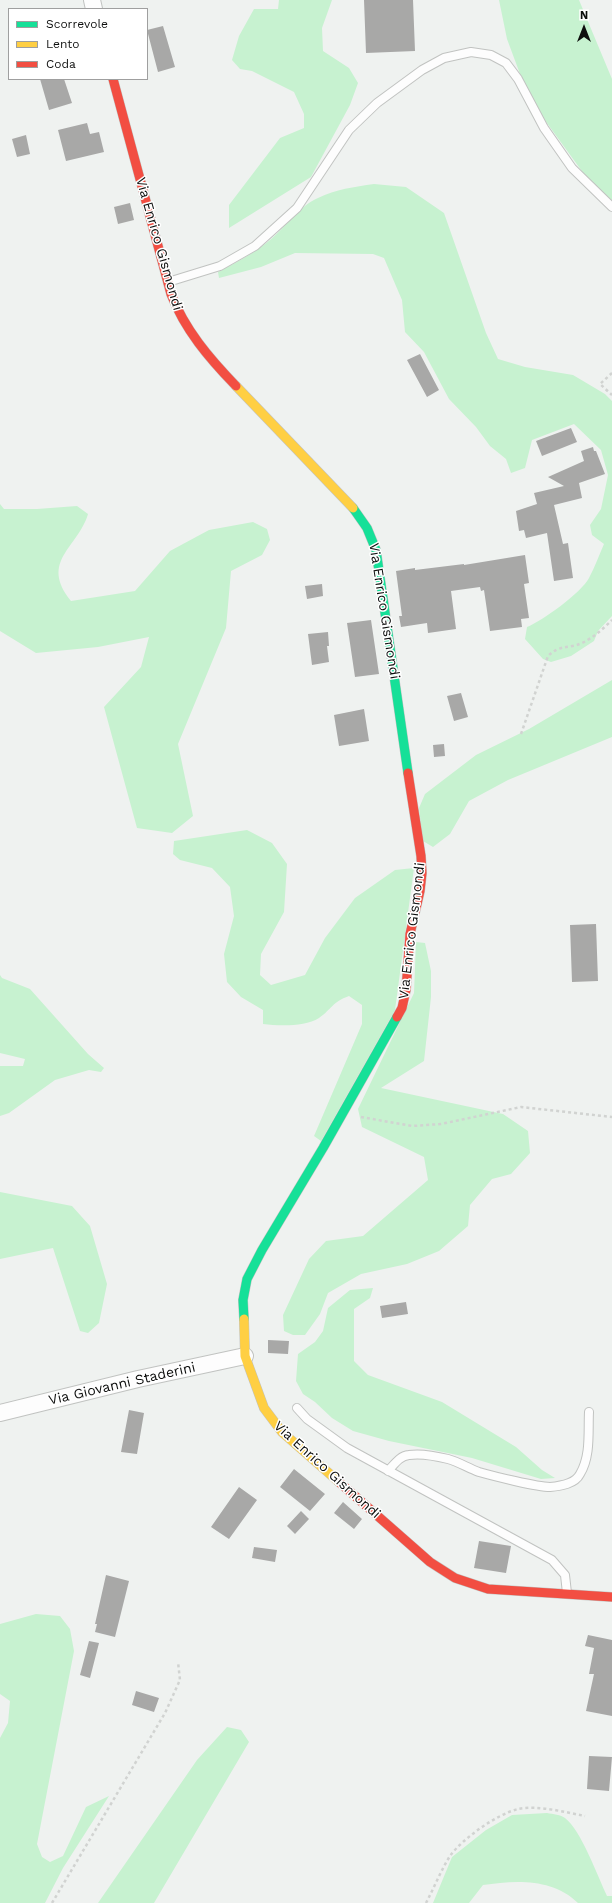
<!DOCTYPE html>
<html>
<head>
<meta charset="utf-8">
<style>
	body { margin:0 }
	#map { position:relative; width:612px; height:1903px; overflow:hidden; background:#eff2f0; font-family:"Work Sans",sans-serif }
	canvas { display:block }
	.legend { position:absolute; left:8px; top:8px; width:140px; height:72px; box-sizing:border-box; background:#fff; border:1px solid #9f9f9f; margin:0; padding:5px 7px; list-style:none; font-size:12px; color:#0e0f0e }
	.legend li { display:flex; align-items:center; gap:8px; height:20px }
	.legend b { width:20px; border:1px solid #9f9f9f }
	.north { position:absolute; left:564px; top:8px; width:40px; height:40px; -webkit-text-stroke:3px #fff; paint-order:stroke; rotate:0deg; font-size:11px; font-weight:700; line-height:16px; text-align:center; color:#0e0f0e }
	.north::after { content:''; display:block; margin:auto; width:14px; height:18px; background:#0e0f0e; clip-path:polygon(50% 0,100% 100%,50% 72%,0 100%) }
</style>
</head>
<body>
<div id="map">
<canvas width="612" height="1903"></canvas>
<ul class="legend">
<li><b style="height:5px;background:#16e098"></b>Scorrevole</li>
<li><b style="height:5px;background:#ffcf43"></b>Lento</li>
<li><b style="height:5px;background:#f24e42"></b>Coda</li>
</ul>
<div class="north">N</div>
</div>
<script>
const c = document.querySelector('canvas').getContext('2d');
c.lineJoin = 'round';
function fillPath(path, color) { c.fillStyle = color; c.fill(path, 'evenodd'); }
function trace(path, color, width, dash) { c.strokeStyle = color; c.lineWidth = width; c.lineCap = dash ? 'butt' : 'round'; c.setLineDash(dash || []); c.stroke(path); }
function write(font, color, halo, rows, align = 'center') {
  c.font = font + ' "Work Sans",sans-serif'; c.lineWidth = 3; c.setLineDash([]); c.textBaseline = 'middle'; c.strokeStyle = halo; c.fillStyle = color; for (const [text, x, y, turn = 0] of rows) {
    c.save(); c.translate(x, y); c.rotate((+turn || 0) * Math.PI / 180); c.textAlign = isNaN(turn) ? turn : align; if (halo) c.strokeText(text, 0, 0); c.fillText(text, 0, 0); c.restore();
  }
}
fillPath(new Path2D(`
	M279,0H332L322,28L323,51L349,68L358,83L350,105L311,177L229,228V205L280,138L304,128V114L294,92L252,71L240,69L232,60L239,36L254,9H278Z
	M499,0H579L612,79V201L592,185L544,119L523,82L507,39Z
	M374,184L406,187L444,213L486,333L498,359L525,367L573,375L605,394L612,401V616L598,631L594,641L571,656L551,662L543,659L525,639L527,627C542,621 581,593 589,578C595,567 599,555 604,544L592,535L590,525L601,509L608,475L601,450L574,424L532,440L525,468L511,473L506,459L490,446L476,427L449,399L424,352L405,332L402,300L384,258L373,254L295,253L261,267L219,278L218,272C236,263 254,253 270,240C286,227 298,207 318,198C336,189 354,187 374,184Z
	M0,504L4,509H37L77,506L88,514C78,548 39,561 71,601L135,591L170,551L209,530L253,522L267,529L270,540L262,555L231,571L226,628L178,744L193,816L172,833L137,828L104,707L141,667L149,637L98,647L36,653L0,631Z
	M612,680V737L508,780L469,801L450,834L433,847L423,841L419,808L425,794L476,755L529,729Z
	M247,830L272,843L287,864L284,912L261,954L260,975L271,985L305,975L325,938L355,898L395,870L414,868L395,1010L321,1141L314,1136L362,1024V1005L349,996C332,1002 332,1009 319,1018C305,1027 279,1026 263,1024V1010L241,997L227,982L224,954L234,916L230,887L212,868L180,860L173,854L174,841Z
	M416,942L425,943L431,971V997L424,1061L381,1088L503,1114L528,1131L530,1153L511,1174L492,1179L470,1205L468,1226L439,1251L407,1264L361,1274L328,1293L320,1314L305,1335H293L284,1331L283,1315L309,1259L326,1241L363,1236L428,1180L424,1157L362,1127L358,1109L414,993Z
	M0,975L2,978L30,989L88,1054L104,1068L101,1072L89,1070L55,1080L9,1113L0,1116V1066H23L25,1059L0,1053Z
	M0,1192L72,1206L90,1226L107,1284L99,1323L88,1333L80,1331L53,1248L0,1259Z
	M373,1288L370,1298L354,1309V1361L368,1375L442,1402L516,1447L542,1470L555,1478L541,1479L472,1458L389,1441L353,1431L332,1418L315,1402L303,1394L296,1381L298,1354L315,1342L323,1331L328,1308L350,1290Z
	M36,1614L60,1616L70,1629L74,1651L37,1844L42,1857L50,1862L63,1856L86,1807L109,1796L63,1868L45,1903H0V1738L8,1723L10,1701L0,1694V1624Z
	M227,1727L241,1730L249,1742L154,1903H98L197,1760Z
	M547,1813C553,1814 561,1815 565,1818C581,1830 598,1877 607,1896H612V1903H578C553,1878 515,1880 483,1885L469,1903H433L452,1857L486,1830L512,1815Z`), '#c7f2d0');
fillPath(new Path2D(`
	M364,0H413L415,51L366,53Z
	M163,26L175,67L158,72L147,30Z
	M40,79H64L72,103L49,110Z
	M87,123L90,134L99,132L104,152L66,161L58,130Z
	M26,135L30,154L17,157L12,139Z
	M130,203L134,220L118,224L114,207Z
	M420,354L439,390L427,397L407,360Z
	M571,428L577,442L542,456L536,441Z
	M593,447L594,451H596L605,474L579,483L582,498L554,505L563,544L568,543L573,578L554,581L547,533L526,538L524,530L519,531L516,511L537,504L534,493L564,486L548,477L584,461L581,451Z
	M525,555L529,583L524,584L529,618L521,619L522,627L490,631L484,590L481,591L480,587L451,591L456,629L428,633L427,623L401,627L399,616H402L396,571L415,568V570L464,564V565Z
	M322,584L323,596L307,599L305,586Z
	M371,620L379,674L355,677L347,623Z
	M328,632L329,646H327L329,662L312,665L308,634Z
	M461,693L468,717L454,721L447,696Z
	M364,709L369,741L339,746L334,715Z
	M444,744L445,756L434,757L433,745Z
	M596,924L598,981L572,982L570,925Z
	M406,1302L408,1314L382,1318L380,1306Z
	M268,1340L289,1341L288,1354L268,1353Z
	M129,1410L144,1413L137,1454L121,1452Z
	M294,1469L325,1494L310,1511L280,1487Z
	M239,1487L257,1500L229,1539L211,1527Z
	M343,1502L362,1519L354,1529L334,1513Z
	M301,1511L309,1519L295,1534L287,1526Z
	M479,1541L511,1546L506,1573L474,1568Z
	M254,1547L277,1550L275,1562L252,1558Z
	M106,1575L129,1581L115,1637L95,1632L97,1624H95Z
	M588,1635L612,1640V1716L586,1711L594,1674H589L594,1648L585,1646Z
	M89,1641L99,1643L90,1678L80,1675Z
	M136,1691L159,1698L154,1712L132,1705Z
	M589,1756L612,1757L609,1791L587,1789Z`), '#a8a8a7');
const lane = new Path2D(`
	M168,282L220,266L255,246L297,208L349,130L377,103L422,70L444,58L471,52L491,55L506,63L518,79L544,128L572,168L612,207
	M297,1408L307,1419L347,1448L552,1560L565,1575L567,1593
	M388,1471C394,1465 399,1456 409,1455C421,1453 436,1456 448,1459C459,1462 468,1468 479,1472C493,1476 537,1487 550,1487C561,1486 575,1484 580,1474C591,1456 588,1432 589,1412`);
const street = new Path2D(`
	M92,0L94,9
	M0,1413L138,1379L245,1356`);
const fast = new Path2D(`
	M353,508L367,528L376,550L408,773
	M244,1319L243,1300L247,1279L262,1250L323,1148L397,1017`);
const slow = new Path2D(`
	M236,386L353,508
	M244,1319L245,1356L264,1408L282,1432L339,1482`);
const jam = new Path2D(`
	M113,79L171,294C185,330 209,358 236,386
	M397,1017L402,1008L406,990L410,934L420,891L422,873L421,856L408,773
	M339,1482L430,1562L455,1578L488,1589L612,1597`);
trace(lane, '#c1c3c1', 10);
trace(street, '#c1c3c1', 18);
trace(fast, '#c1c3c1', 10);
trace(slow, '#c1c3c1', 10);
trace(jam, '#c1c3c1', 10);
trace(new Path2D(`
	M612,373L600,384L612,395
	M521,734L548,656C560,644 569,649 582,643C593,638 604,628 612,620
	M361,1117L412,1126L441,1124L521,1107L612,1117
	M52,1903L165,1713L180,1680L178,1662
	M426,1903C434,1888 441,1870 450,1856C462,1839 497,1814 518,1809C539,1805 564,1812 585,1816`), '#d1d3d1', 2.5, [3, 3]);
trace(lane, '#fdfdfd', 8);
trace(street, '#fdfdfd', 16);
trace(fast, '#16e098', 9);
trace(slow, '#ffcf43', 9);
trace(jam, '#f24e42', 9);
write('14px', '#0e0f0e', '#fff', [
	["Via Enrico Gismondi",159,244,74],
	["Via Enrico Gismondi",384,611,81],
	["Via Enrico Gismondi",412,931,-83],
	["Via Giovanni Staderini",122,1384,-13],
	["Via Enrico Gismondi",327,1470,42]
]);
</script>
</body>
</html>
